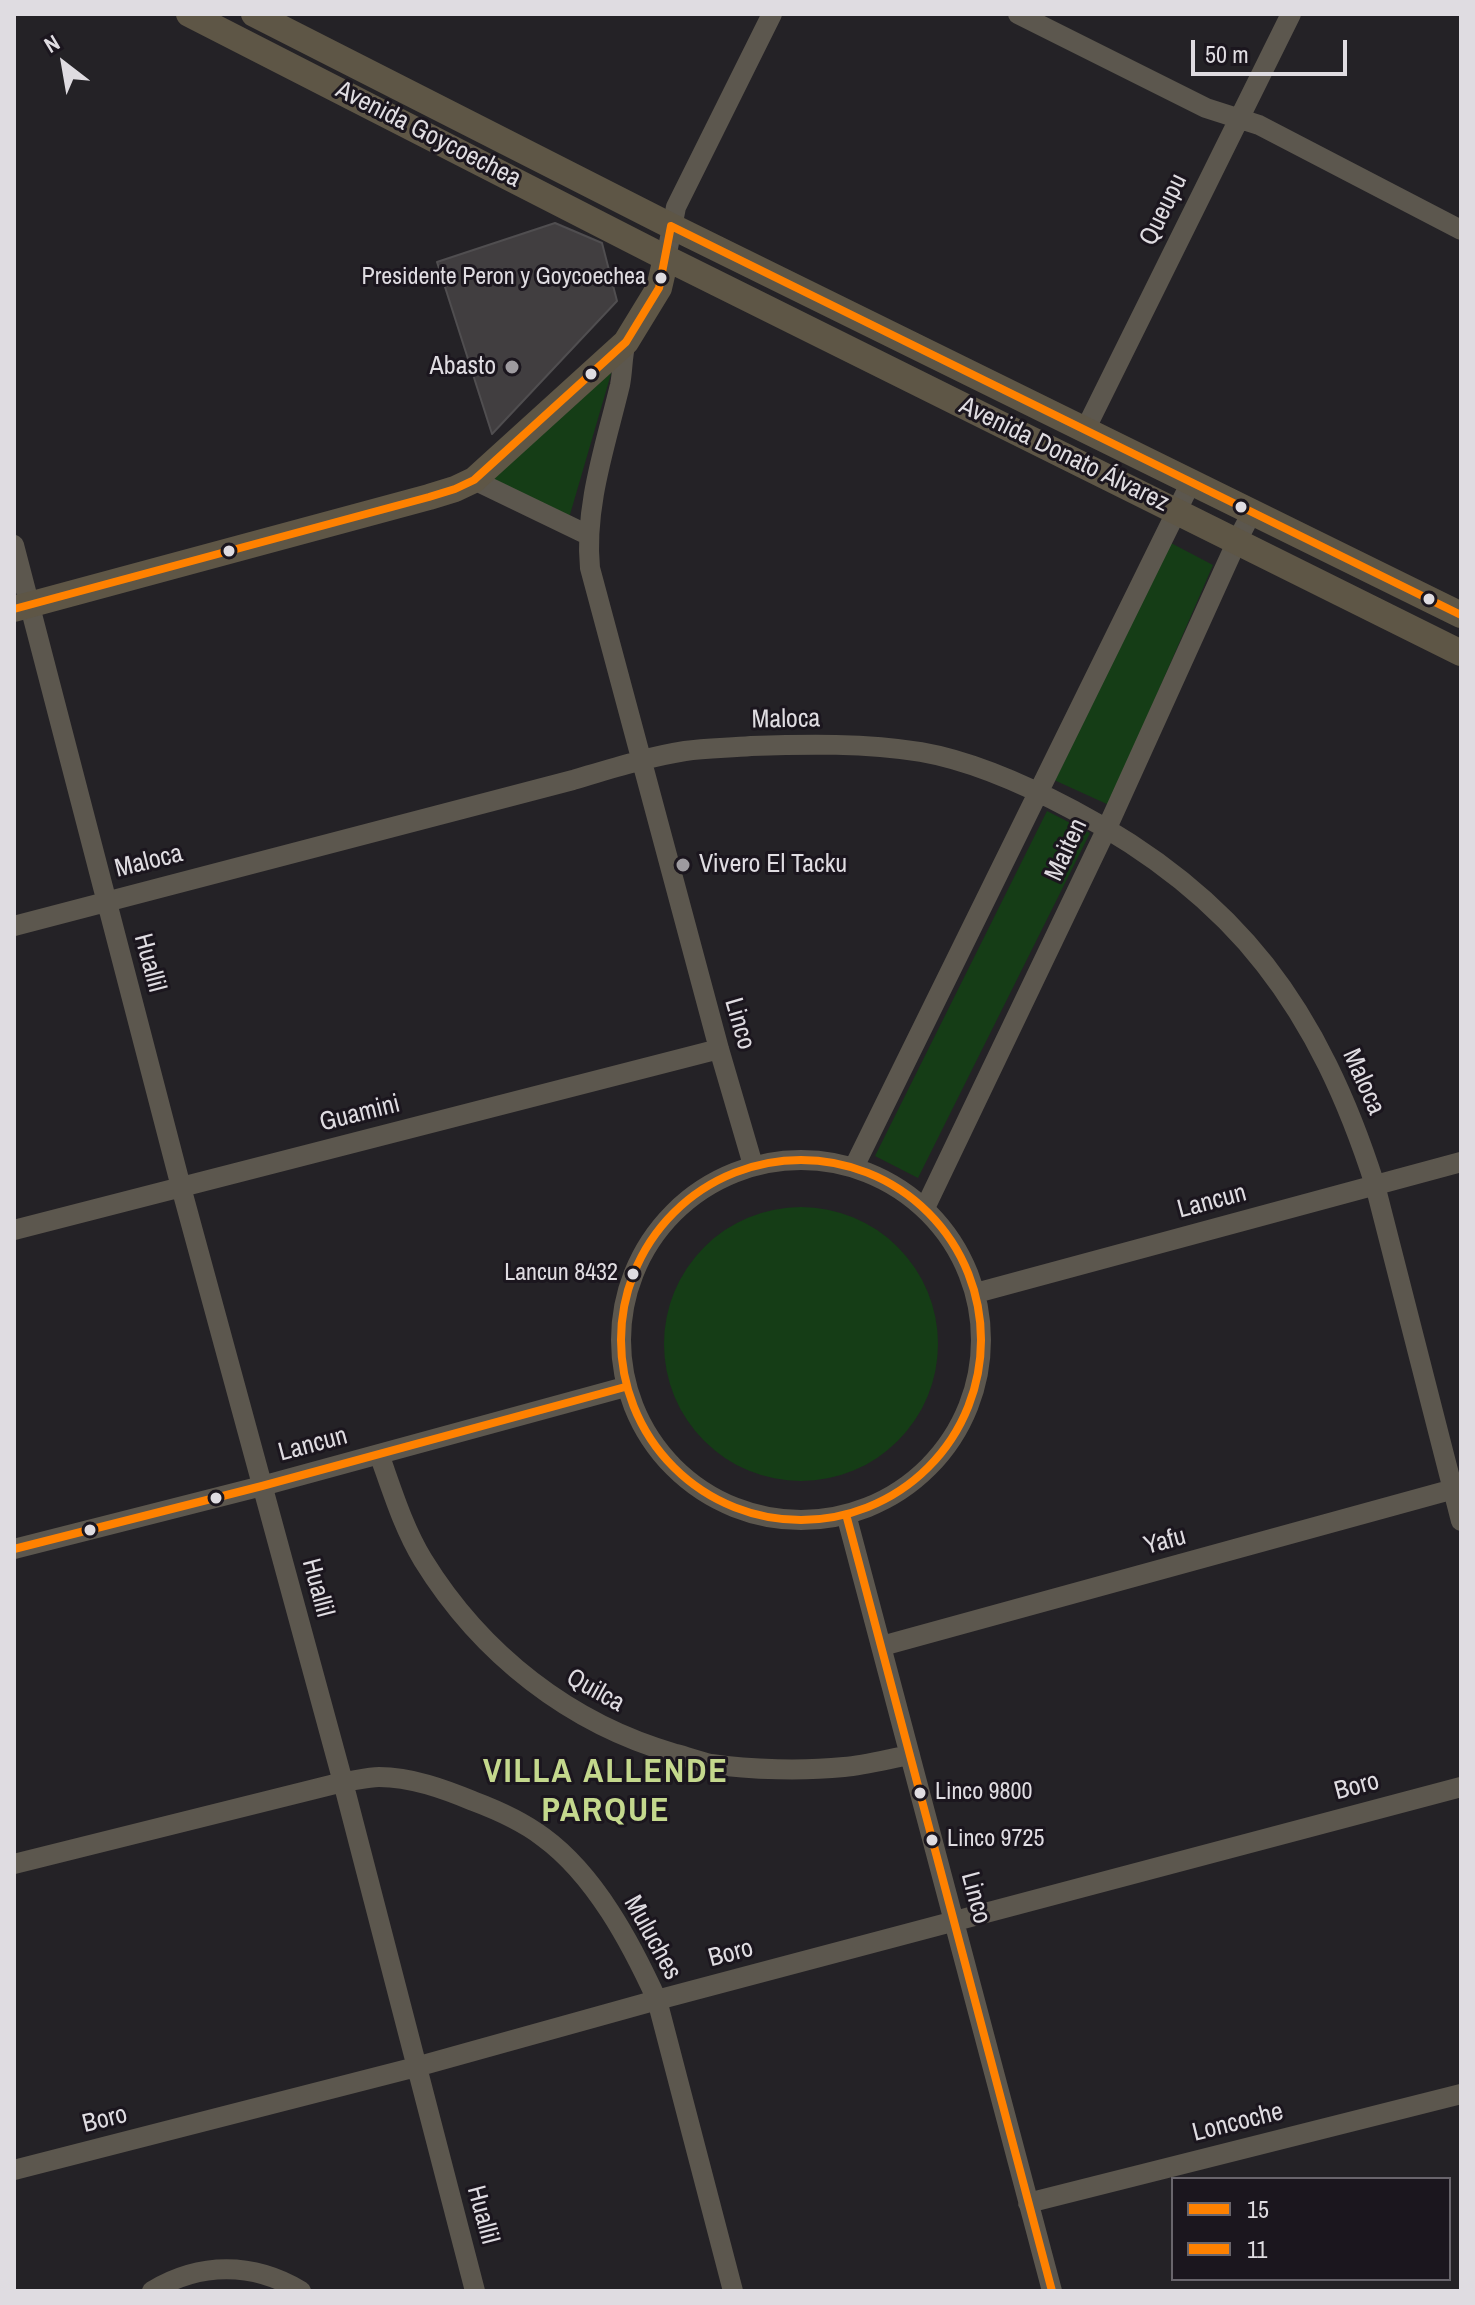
<!DOCTYPE html>
<html>
<head>
<meta charset="utf-8">
<style>
	body { margin:0 }
	#map { position:relative; width:1475px; height:2305px; overflow:hidden; background:#242226; font-family:"Archivo Narrow",sans-serif }
	canvas { display:block }
	.frame { position:absolute; inset:0; border:16px solid #dfdce1; pointer-events:none }
	.legend { position:absolute; left:1171px; top:2177px; width:280px; height:104px; box-sizing:border-box; background:#1b161e; border:2px solid #69656c; margin:0; padding:10px 14px; list-style:none; font-size:24px; color:#dfdce1 }
	.legend li { display:flex; align-items:center; gap:16px; height:40px }
	.legend b { width:40px; border:2px solid #69656c }
	.north { position:absolute; left:24px; top:24px; width:80px; height:80px; -webkit-text-stroke:6px #1b161e; paint-order:stroke; rotate:329deg; font-size:22px; font-weight:700; line-height:32px; text-align:center; color:#dfdce1 }
	.north::after { content:''; display:block; margin:auto; width:28px; height:36px; background:#dfdce1; clip-path:polygon(50% 0,100% 100%,50% 72%,0 100%) }
	.scale { position:absolute; left:1191px; top:40px; width:156px; height:36px; box-sizing:border-box; border:4px solid #dfdce1; border-top:0; padding-left:10px; font-size:24px; line-height:28px; white-space:nowrap; color:#dfdce1; -webkit-text-stroke:6px #1b161e; paint-order:stroke }
</style>
</head>
<body>
<div id="map">
<canvas width="1475" height="2305"></canvas>
<div class="frame"></div>
<ul class="legend">
<li><b style="height:10px;background:#ff8100"></b>15</li>
<li><b style="height:10px;background:#ff8100"></b>11</li>
</ul>
<div class="north">N</div>
<div class="scale">50 m</div>
</div>
<script>
const c = document.querySelector('canvas').getContext('2d');
c.lineJoin = 'round';
function fillPath(path, color) { c.fillStyle = color; c.fill(path, 'evenodd'); }
function trace(path, color, width, dash) { c.strokeStyle = color; c.lineWidth = width; c.lineCap = dash ? 'butt' : 'round'; c.setLineDash(dash || []); c.stroke(path); }
function write(font, color, halo, rows, align = 'center') {
  c.font = font + ' "Archivo Narrow",sans-serif'; c.lineWidth = 6; c.setLineDash([]); c.textBaseline = 'middle'; c.strokeStyle = halo; c.fillStyle = color; for (const [text, x, y, turn = 0] of rows) {
    c.save(); c.translate(x, y); c.rotate((+turn || 0) * Math.PI / 180); c.textAlign = isNaN(turn) ? turn : align; if (halo) c.strokeText(text, 0, 0); c.fillText(text, 0, 0); c.restore();
  }
}
fillPath(new Path2D(`
	M613,367L569,518L478,476Z
	M1171,543L1213,565L1109,805L1054,780Z
	M1047,811L1090,833L918,1178L875,1156Z
	M664 1344a137 137 0 1 1 274 0a137 137 0 1 1-274 0Z`), '#153d16');
const building = new Path2D(`
	M555,223L602,243L617,301L492,434L437,262Z`);
fillPath(building, '#413e40');
trace(building, '#504e50', 2);
trace(new Path2D(`
	M1018,14L1206,108L1259,125L1461,230
	M666,258L676,207L772,14
	M626,342C622,356 623,370 620,385C606,444 584,506 590,568L719,1049L753,1165
	M1085,430L1291,14
	M474,480L588,535
	M14,545L181,1187L343,1782L475,2291
	M14,926L573,780C610,769 647,757 685,751C706,748 729,748 751,746C807,744 865,743 921,752C973,761 1026,785 1073,810C1238,897 1319,1010 1375,1185L1461,1521
	M621 1340a180 180 0 1 1 360 0a180 180 0 1 1-360 0Z
	M854,1167L1191,482
	M925,1208L1107,828L1237,541L1252,512
	M14,1230L719,1049
	M976,1293L1461,1162
	M379,1454C392,1490 403,1527 423,1560C481,1654 570,1724 676,1754C688,1757 700,1762 711,1764C751,1770 804,1771 844,1767C866,1765 888,1759 910,1755
	M847,1518L1052,2291
	M14,1549L262,1486L625,1387
	M882,1646L1461,1487
	M14,1864L343,1782C354,1781 367,1777 379,1777C411,1777 444,1789 473,1801C497,1810 522,1821 543,1837C595,1875 631,1943 657,2000L733,2291
	M14,2170L416,2067L657,2000L1461,1787
	M1028,2203L1461,2094
	M152,2291C200,2262 253,2262 301,2291`), '#5c574e', 20);
trace(new Path2D(`
	M189,14L666,258L1461,653
	M254,14L671,226L1461,615
	M14,609L429,497L455,489L474,480L626,342L659,288L666,258`), '#5e5646', 26);
trace(new Path2D(`
	M621 1340a180 180 0 1 1 360 0a180 180 0 1 1-360 0Z
	M847,1518L1052,2291
	M14,1549L262,1486L625,1387`), '#ff8100', 8);
trace(new Path2D(`
	M14,609L429,497L455,489L474,480L626,342L659,288L671,226L1461,615`), '#ff8100', 8);
for (const [x, y, r, color] of [
	[661,278,7,"#dfdce1"],
	[512,367,8,"#9e9ba0"],
	[591,374,7,"#dfdce1"],
	[1241,507,7,"#dfdce1"],
	[229,551,7,"#dfdce1"],
	[1429,599,7,"#dfdce1"],
	[683,865,8,"#9e9ba0"],
	[633,1274,7,"#dfdce1"],
	[216,1498,7,"#dfdce1"],
	[90,1530,7,"#dfdce1"],
	[920,1793,7,"#dfdce1"],
	[932,1840,7,"#dfdce1"]
]) { const dot = new Path2D(); dot.arc(x, y, r, 0, 2 * Math.PI); c.fillStyle = color; c.fill(dot); trace(dot, '#1b161e', 3); }
write('24px', '#dfdce1', '#1b161e', [
	["Presidente Peron y Goycoechea",646,278],
	["Lancun 8432",618,1274],
	["Linco 9800",935,1793,"left"],
	["Linco 9725",947,1840,"left"]
], 'right');
write('26px', '#dfdce1', '#1b161e', [
	["Avenida Goycoechea",428,135,27],
	["Queupu",1164,210,-64],
	["Avenida Donato Álvarez",1064,455,26],
	["Maloca",786,720,-1],
	["Maiten",1067,850,-65],
	["Maloca",149,862,-14],
	["Huallil",149,963,75],
	["Linco",739,1024,74],
	["Maloca",1363,1082,66],
	["Guamini",360,1114,-14],
	["Lancun",1212,1202,-15],
	["Lancun",313,1445,-15],
	["Yafu",1165,1542,-15],
	["Huallil",317,1588,75],
	["Quilca",595,1691,29],
	["Boro",1357,1787,-15],
	["Linco",975,1898,75],
	["Muluches",652,1938,61],
	["Boro",731,1954,-15],
	["Boro",105,2120,-14],
	["Loncoche",1238,2123,-14],
	["Huallil",482,2215,75]
]);
write('26px', '#dfdce1', '#1b161e', [
	["Abasto",496,367],
	["Vivero El Tacku",699,865,"left"]
], 'right');
c.letterSpacing = '2px';
write('bold 34px', '#c4d88d', '#1b161e', [
	["VILLA ALLENDE",606,1773],
	["PARQUE",606,1812]
]);
c.letterSpacing = '0px';
</script>
</body>
</html>
